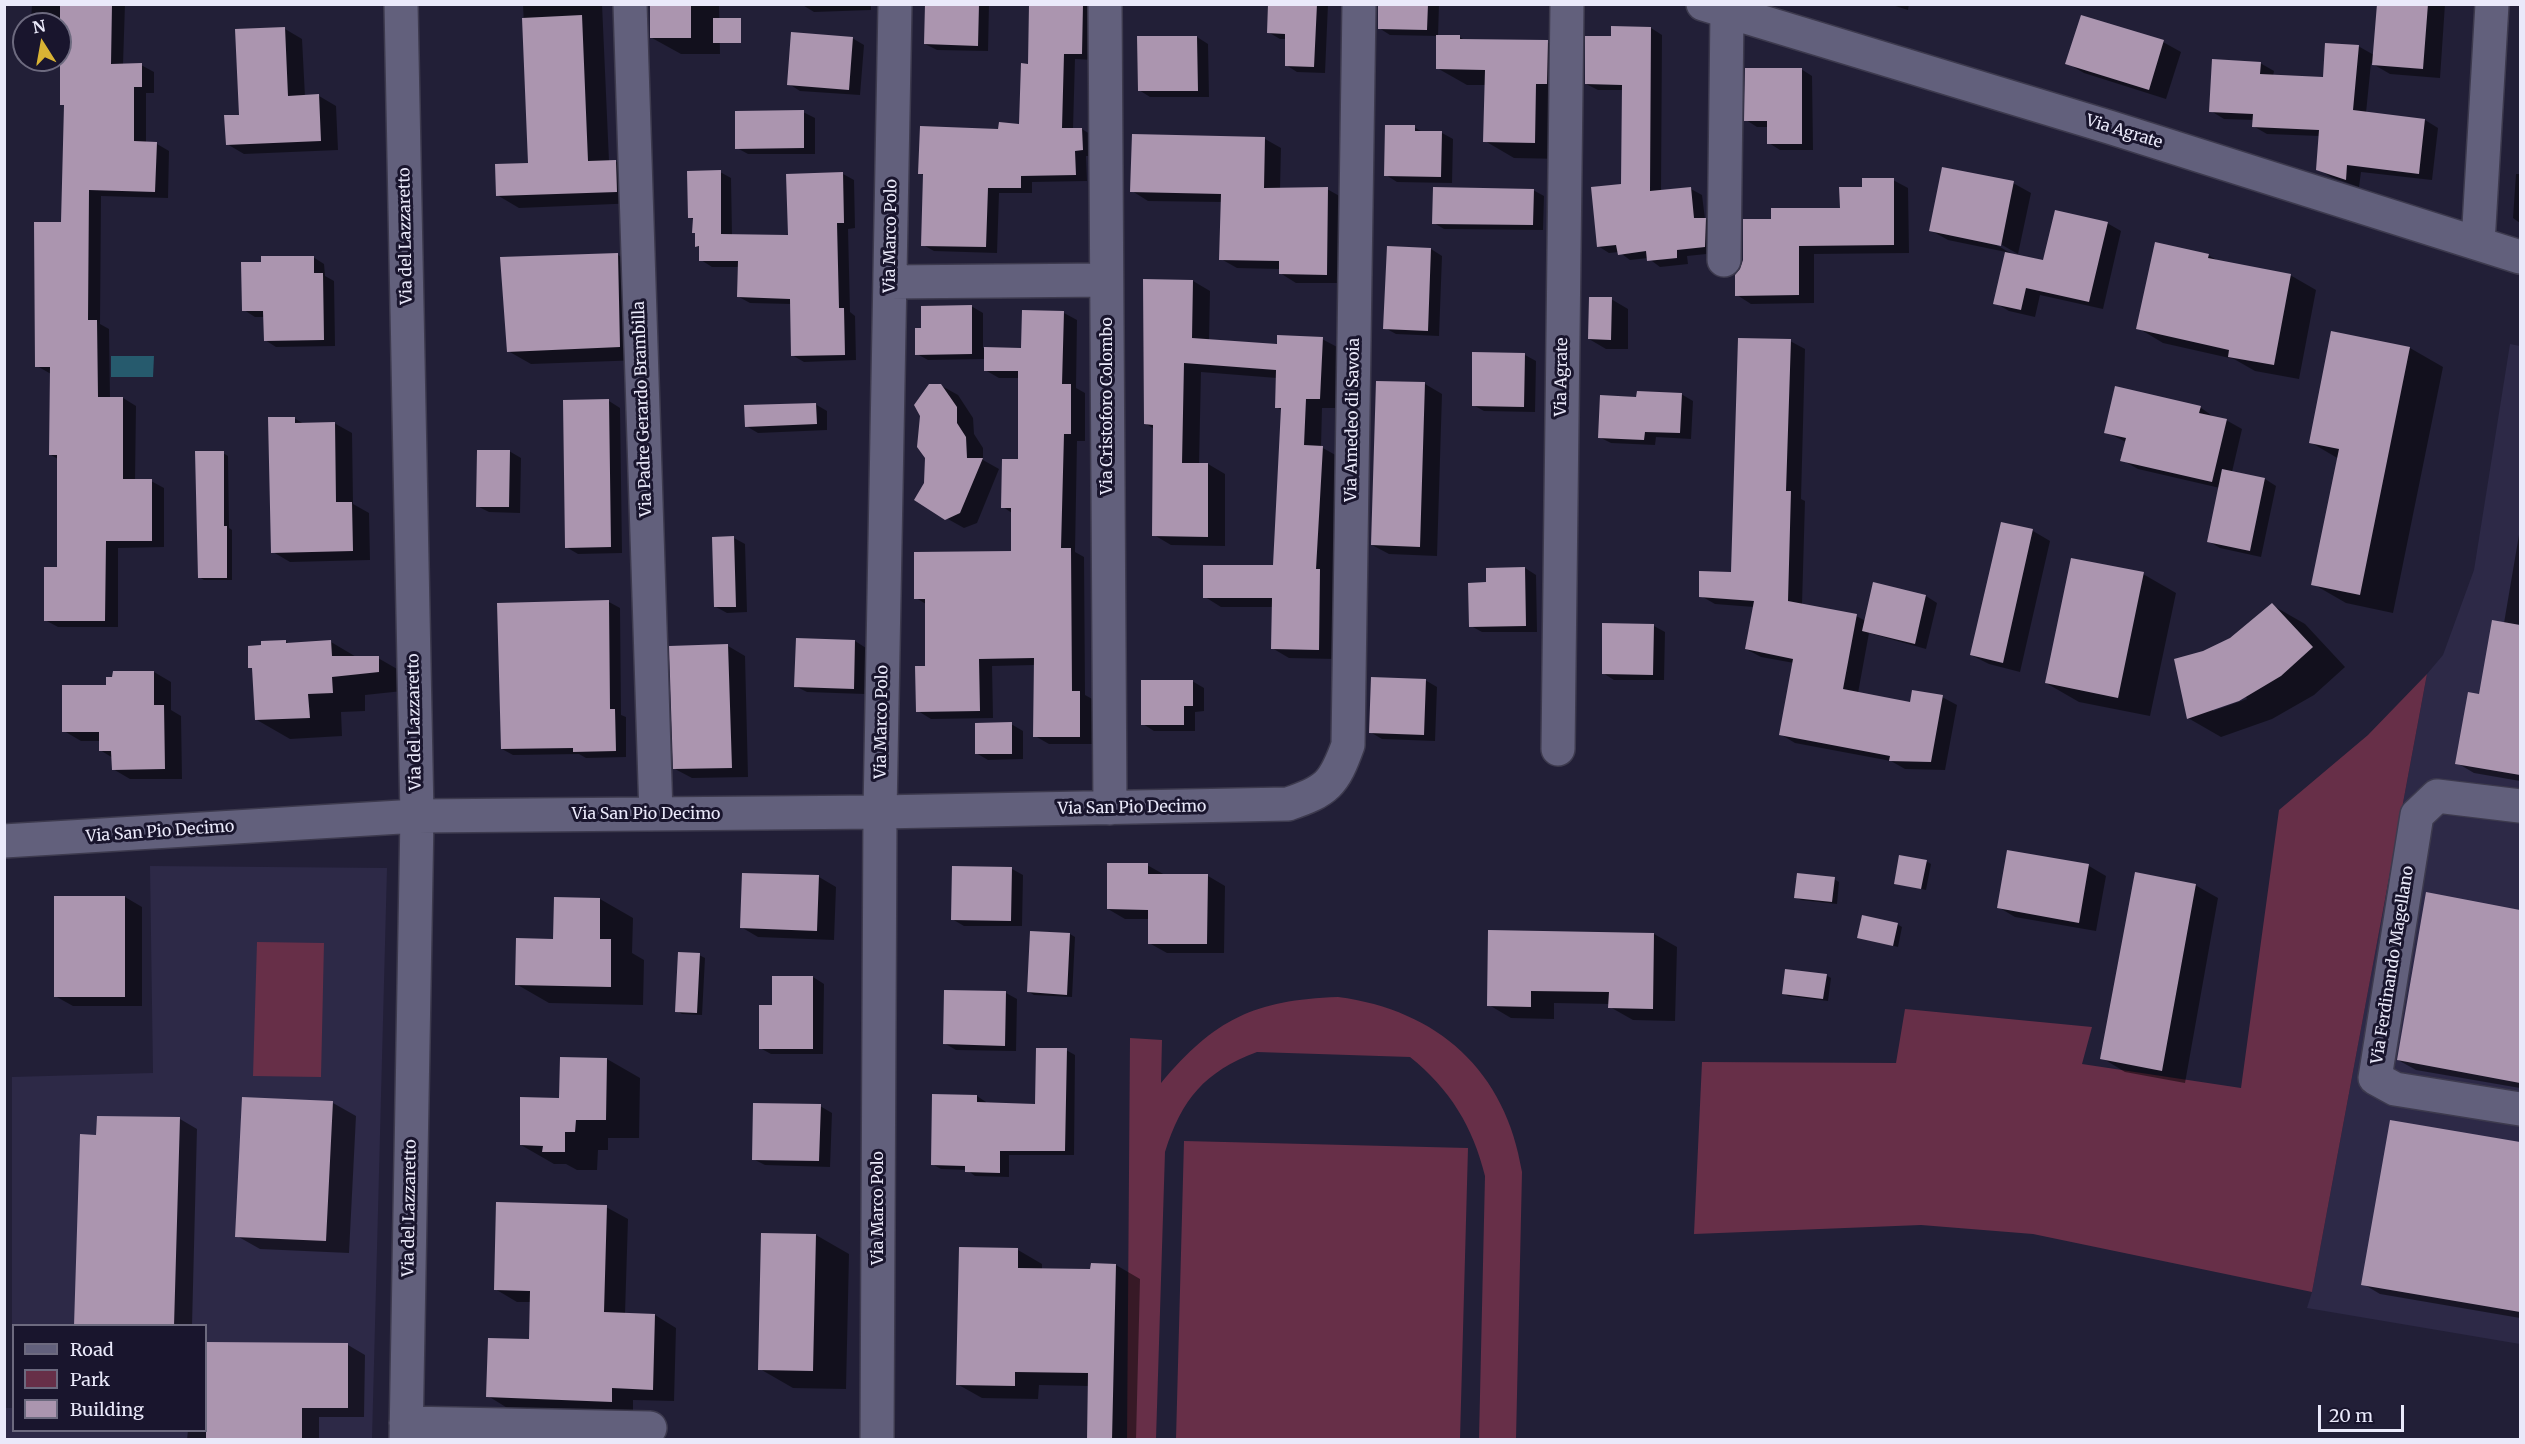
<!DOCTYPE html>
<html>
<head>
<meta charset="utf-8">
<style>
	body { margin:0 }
	#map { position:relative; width:2525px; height:1444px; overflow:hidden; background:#221f37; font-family:Merriweather,serif }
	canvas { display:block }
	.frame { position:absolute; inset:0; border:6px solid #eae9fa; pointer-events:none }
	.legend { position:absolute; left:12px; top:1324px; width:195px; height:108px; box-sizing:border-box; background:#19152d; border:2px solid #6d6a7f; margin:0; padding:8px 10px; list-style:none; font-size:18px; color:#eae9fa }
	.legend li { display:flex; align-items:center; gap:12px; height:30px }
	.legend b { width:30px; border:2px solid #6d6a7f }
	.north { position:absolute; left:12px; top:12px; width:60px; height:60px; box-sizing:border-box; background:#19152d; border:2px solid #6d6a7f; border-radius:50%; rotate:349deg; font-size:16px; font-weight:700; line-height:24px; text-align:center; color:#eae9fa }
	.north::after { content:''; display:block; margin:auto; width:21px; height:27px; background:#d9b334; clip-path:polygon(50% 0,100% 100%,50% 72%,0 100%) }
	.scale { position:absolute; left:2318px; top:1405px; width:86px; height:27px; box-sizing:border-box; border:3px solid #eae9fa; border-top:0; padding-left:8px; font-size:18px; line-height:21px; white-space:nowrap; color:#eae9fa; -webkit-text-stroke:4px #19152d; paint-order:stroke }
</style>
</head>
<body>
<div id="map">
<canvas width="2525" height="1444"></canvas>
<div class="frame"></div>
<ul class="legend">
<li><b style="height:8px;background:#62607c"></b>Road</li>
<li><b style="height:16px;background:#672f48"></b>Park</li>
<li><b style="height:16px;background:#ab95af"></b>Building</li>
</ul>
<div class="north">N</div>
<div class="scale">20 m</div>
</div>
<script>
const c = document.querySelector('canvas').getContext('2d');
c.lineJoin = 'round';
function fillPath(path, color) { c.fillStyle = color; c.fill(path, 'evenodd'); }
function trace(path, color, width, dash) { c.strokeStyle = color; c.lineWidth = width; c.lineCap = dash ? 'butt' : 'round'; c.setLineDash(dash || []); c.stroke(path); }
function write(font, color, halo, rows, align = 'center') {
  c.font = font + ' Merriweather,serif'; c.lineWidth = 6; c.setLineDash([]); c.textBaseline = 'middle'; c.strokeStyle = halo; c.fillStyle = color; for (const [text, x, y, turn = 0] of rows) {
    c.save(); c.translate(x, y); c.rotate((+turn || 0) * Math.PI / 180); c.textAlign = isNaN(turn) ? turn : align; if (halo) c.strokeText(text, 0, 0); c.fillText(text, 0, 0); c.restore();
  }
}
fillPath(new Path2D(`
	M2510,344L2520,346V1344L2307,1308L2312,1292L2427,674L2443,655L2474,570Z
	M150,866L387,868L372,1439H5L4,1408H12V1077L153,1073ZM14,1326H206V1430H14Z`), '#2d2947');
fillPath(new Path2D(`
	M2427,674L2312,1292L2033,1234L1921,1225L1694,1234L1702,1062L1896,1063L1905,1009L2092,1027L2082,1064L2241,1088L2279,810L2368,735Z
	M257,942L324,943L321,1077L253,1076Z
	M1338,997C1438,1010 1506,1071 1522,1172L1516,1439H1479L1485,1176C1473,1127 1450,1089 1410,1057L1257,1052C1204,1072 1182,1099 1165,1152L1156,1439H1127L1130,1038L1162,1040L1161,1083C1215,1019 1254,1000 1338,997Z
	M1184,1141L1468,1148L1460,1439H1176Z`), '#672f48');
fillPath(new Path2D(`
	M111,356H154L153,377H111Z`), '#265a6d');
fillPath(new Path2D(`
	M32,4H125L123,65H141L154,72V93H146V143L157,144L169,151L168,198L101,196L100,324L109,329L110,398H123L136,406L135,481H151L164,488V547L118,548V627H58L45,620L59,568L58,459L51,455V374L37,366L62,224L65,106L62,104L60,24L31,23Z
	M523,4H602L609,161H615L637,174L638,203L519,208L497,195L530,164Z
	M651,4H719L720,54H681L652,38Z
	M801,4H871V10L814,12Z
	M926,4H989L988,51L937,50L925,44Z
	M1031,4H1094L1093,60L1075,59L1073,129H1082L1093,136V156H1086L1087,181L1032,182V193H999L997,253L934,251L923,245L925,176L920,173L999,130L1021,125L1030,65Z
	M1269,4H1328L1325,73L1297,72L1286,65L1287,39H1280L1268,32Z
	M1380,4H1439L1438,36L1460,37L1466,41L1547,42L1577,59L1564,159L1514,158L1485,141L1486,85H1467L1437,68L1438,36L1390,35L1379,28Z
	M1889,4H1909L1908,10Z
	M2378,4H2445L2440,78L2390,74L2371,63L2366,113L2425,120L2438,128L2432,180L2361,172L2359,187L2331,177L2318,169L2320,136L2267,134L2253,126L2254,120L2224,119L2211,111L2260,63L2274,71L2273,76L2324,79L2358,46L2374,55Z
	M1651,28L1662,35L1661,192L1691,189L1702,195L1705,219L1717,226L1716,253L1687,256L1688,264L1660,267L1648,258L1630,260L1619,252L1609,253L1598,246L1623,186V90H1598L1586,84L1612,37Z
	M285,29L302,39L305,97L319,96L336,106L338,150L244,154L227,144Z
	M1139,37H1197L1208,44L1209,97H1150L1139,90Z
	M852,38L864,45L860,95L800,91L789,84Z
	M2163,42L2181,52L2166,99L2084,73L2067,63Z
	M1801,69L1812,76L1813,150H1780L1769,143V127H1757L1746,120Z
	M803,112L815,118V154H748L737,148Z
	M1414,127L1424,133H1442L1453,139L1452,183L1397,182L1386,175Z
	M1265,139L1281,148L1280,189H1327L1343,198V283H1296L1280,273V269L1237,268L1221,259L1222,202L1148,201L1132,191Z
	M720,172L731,178L732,235L789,236L843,174L854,180L855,228L848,229L850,312L855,316L856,360L804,362L792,355L791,304L750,303L739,297V267H712L701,260V248L697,246L694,220L689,217Z
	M2516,174H2520V223L2513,218Z
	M1893,180L1908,188L1909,253L1814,254V303L1751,304L1737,295L1772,220L1841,209Z
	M2013,183L2031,193L2018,254L1995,241L1993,243L2014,255L2044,262L2107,223L2121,231L2103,309L2040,295L2035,317L2009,311L1995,303L2006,252L1948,240L1930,230Z
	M1533,190L1544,196L1543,230L1444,229L1434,223Z
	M1431,249L1442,256L1439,336L1396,334L1385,328Z
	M618,255L640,268L642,360L531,364L508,351Z
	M2208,255L2220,262L2290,275L2316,290L2299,379L2255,371L2234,359L2163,343L2138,328Z
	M313,257L324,264L325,276L334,281L335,346L276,347L265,340V317H255L244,310Z
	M1193,281L1210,291L1209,340L1278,345L1322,339L1339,348L1337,408H1322L1321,447L1339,457L1333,578L1337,580L1335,659L1289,658L1272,648L1273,607H1221L1205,597L1274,567L1282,410L1276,407L1277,378L1201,372L1199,464H1208L1225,474V546L1171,545L1154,535V429L1145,423Z
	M1611,299L1628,309V349H1606L1589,339Z
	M971,306L983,313V348L1023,349L1064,313L1077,320L1076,388L1085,393V441H1077L1075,552L1084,557L1085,695L1094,700V744H1049L1035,736V665L992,666L993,718L931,719L918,711L926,667V604L916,598L1012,553V513L1003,507L1019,460V378H999L985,370V359L928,360L917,354L923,329Z
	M2332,333L2410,348L2443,367L2393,613L2346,603L2313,584L2339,459L2310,442Z
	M1790,341L1805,349L1801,499L1805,501L1802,605L1856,616L1866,621L1926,596L1937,603L1926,649L1869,633L1858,693L1911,703L1942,697L1957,705L1945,770L1905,769L1891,761L1795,743L1780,734L1794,663L1761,657L1746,649L1754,607L1715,604L1701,596L1732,574Z
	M1525,355L1536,361L1535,412L1484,411L1473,405Z
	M1377,382L1425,384L1442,394L1437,556L1389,554L1372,545Z
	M940,385L958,395L973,418L974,434L983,448V460L999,469L977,523L964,528L946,518L926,483Z
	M1681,394L1693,401L1691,439L1656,437L1655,445L1611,443L1599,437L1638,399Z
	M609,401L620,408L622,553L578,554L566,547Z
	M815,404L827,411V430L758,433L746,426Z
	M2200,407L2215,418L2226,420L2242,429L2232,472L2265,479L2276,486L2261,557L2220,548L2208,541L2220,488L2138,469L2122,460L2126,442L2106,432Z
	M294,418L304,424L334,423L352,433L353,504L369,513L370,560L290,562L273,552Z
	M509,451L521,458L520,513L489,512L477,506Z
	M223,453L228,456L229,528L232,530V580H204L199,577Z
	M2002,523L2033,531L2050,541L2020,672L1989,664L1971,655Z
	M2520,529V781L2474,773L2457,763L2504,623Z
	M734,538L745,544L747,612L727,613L716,607Z
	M1525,568L1536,575L1537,632H1482L1471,626L1488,584Z
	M2143,574L2176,593L2150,716L2079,702L2046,683Z
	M609,602L620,608L621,715L626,717V757L586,758L579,754L513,755L502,749Z
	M2272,605L2305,624L2345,667L2314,695L2272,719L2221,737L2188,718L2204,652L2230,639ZM2246,697L2247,699L2213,711V708Z
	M1654,626L1665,632L1664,680H1614L1603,673Z
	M797,639L855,641L866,648L865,694L807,692L795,686Z
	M285,641L290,644L331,642L358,658H378L411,677L412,690L365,695V711L341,712L342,736L290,739L257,720L254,670L250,667Z
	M728,646L745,656L748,777L692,778L675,769L671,648Z
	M154,672L171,682V710L181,716L182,779H130L113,769V758L100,750V741H81L64,731L108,686Z
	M1425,680L1437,687L1435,741L1382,739L1370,732Z
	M1192,681L1204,688V711L1195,712V731H1154L1143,724Z
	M1011,724L1023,731V759L988,760L976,753Z
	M1926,861L1931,864L1926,890L1896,883Z
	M1147,865L1165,875L1208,876L1225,886L1224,953H1167L1149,943V919H1125L1108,909Z
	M2089,866L2106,876L2096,931L2015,917L1998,907Z
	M1012,869L1023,875L1022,926H964L952,919Z
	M743,874L819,877L836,887L834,940L758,937L741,927Z
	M1834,879L1839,882L1837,904L1801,900L1795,897Z
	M2195,885L2218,898L2185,1083L2125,1072L2102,1058Z
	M2427,894L2520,911V1088L2416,1070L2398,1060Z
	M125,897L142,907V1006H73L55,996Z
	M600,899L633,918L632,953L644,960L643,1005L549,1003L516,984L555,940Z
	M1897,924L1902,927L1898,947L1859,937Z
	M1070,934L1075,937L1072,997L1034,995L1029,992Z
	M1654,934L1677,947L1675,1021L1633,1020L1610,1007V1004L1554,1003V1019L1511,1018L1489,1005Z
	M699,955L705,958L702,1015L682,1014L677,1011Z
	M1826,975L1831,978L1828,1001L1788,996L1783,993Z
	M813,977L824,984L823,1054H771L760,1048L773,1006Z
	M1006,993L1017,999L1016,1051L956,1050L944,1043Z
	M1066,1050L1075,1055L1074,1155H1009V1177L975,1176L967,1170L941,1169L932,1164L977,1096L986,1102V1104L1036,1105Z
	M607,1059L640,1078L639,1138H608V1150H598L597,1170H577L566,1164H554L521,1145L561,1100Z
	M333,1103L356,1116L349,1253L260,1249L237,1236Z
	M820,1106L832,1113L830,1167L765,1165L753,1159Z
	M180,1119L197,1129L192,1326H76Z
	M2391,1122L2520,1144V1318L2380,1294L2363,1284Z
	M606,1207L628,1219L625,1314L655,1315L676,1328L674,1401L633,1400V1413L509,1409L488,1396L530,1341L532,1302H517L495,1289Z
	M816,1235L849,1254L846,1389L793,1388L760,1369Z
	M1018,1250L1042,1264V1270L1092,1271L1116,1265L1140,1279L1136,1440H1088L1089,1386L1039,1385L1038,1399L982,1398L957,1384Z
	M206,1344L348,1345L365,1355L364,1417H319V1440H187L188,1430H206Z`), '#0007');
fillPath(new Path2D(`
	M60,4H112L111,64L142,63V87H134V141L157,142L155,192L89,190L88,320H97L98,397H123V479H152V541H106L105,621H44V567H57V455H49L50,367H35L34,222H61L64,105H60Z
	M650,4H691V38H650Z
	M925,4H979L978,46L924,44Z
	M1029,4H1083L1082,54H1064L1062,128H1082L1083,150L1075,151L1076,175L1021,176V188H988L986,247L921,246L923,174H918L920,126L998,129L999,122L1019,124L1021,63L1028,64Z
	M1268,4H1317L1314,67L1285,66V34L1267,33Z
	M1378,4H1428L1427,30L1378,29Z
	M2377,4H2428L2423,69L2372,65Z
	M582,15L588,161L616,160L617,192L496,196L495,164L528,163L522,18Z
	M2081,15L2164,40L2149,90L2065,64Z
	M713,18H741V43H713Z
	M1611,26L1651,27L1650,191L1691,187L1694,218H1706L1705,247L1677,250V258L1647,261L1646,251L1618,255L1616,245L1597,247L1591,187L1621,184L1622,85L1585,84V36H1611Z
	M285,27L288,96L319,94L321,141L226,145L224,115H239L235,29Z
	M791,32L853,37L849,90L787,85Z
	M1436,35H1460V39L1548,40L1547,84H1536L1535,143L1483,142L1485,70L1436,69Z
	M1137,36H1197L1198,91H1138Z
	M2325,43L2359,45L2353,110L2425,119L2419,174L2347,165L2346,180L2316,170L2319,130L2252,127L2253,114L2209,112L2212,59L2261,62L2260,74L2323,77Z
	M1745,68H1802V144H1767V121H1744Z
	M804,110V148L735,149V111Z
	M1385,125H1415V131H1442L1441,177L1384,176Z
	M1132,134L1265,137L1264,188L1328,187L1327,275L1279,274V261L1219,260L1221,194L1130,192Z
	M1942,167L2014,181L2001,246L1929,231Z
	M721,170V234L788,235L786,174L843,172L844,223H837L839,308H844L845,355L791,356L790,299L737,297L738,261H699V246L695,247V233H692L693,218H688L687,171Z
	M1862,178H1894V245L1799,246V295L1735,296V275L1740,269L1743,260V219H1771V208H1840L1839,187H1862Z
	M1433,187L1534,189L1533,225L1432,224Z
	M2055,210L2108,222L2089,302L2026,288L2021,310L1993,304L2005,252L2043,260Z
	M2155,242L2209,254L2208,258L2291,274L2274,365L2228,357L2229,350L2136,329Z
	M1387,246L1431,248L1428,331L1383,329Z
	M618,253L620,347L507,352L500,257Z
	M261,256H314V273H323L324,340L264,341L263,311H242L241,262H261Z
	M1143,279L1193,280L1192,338L1277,344V335L1323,337L1320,399H1306L1304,445L1323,446L1316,569H1320L1319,650L1271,649L1272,598H1203V565H1273L1281,408H1275L1276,370L1184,363L1182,463H1208V537L1152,536L1153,425L1144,424Z
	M1589,297H1612L1611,340L1588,339Z
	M972,305V354L915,355V328H921V306Z
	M1022,310L1064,311L1062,384H1071V434H1064L1061,548H1071L1072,691H1080V737H1033L1034,658L979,659L980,711L916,712L915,666H925V599H914V552L1011,551V508H1001L1002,459H1018V371H984V347L1021,348Z
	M2331,331L2410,347L2360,595L2311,585L2339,449L2309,443Z
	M1738,338L1791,339L1786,491H1791L1788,601L1857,614L1843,689L1910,702L1912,690L1943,695L1931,762L1889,761L1890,756L1779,735L1793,659L1745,649L1754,601L1699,597V571L1731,572Z
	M1472,352L1525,353L1524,407L1472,406Z
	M1376,381L1425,382L1420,547L1371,545Z
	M929,384H941L957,407V423L966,437L967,458H983L960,513L945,520L914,500L924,483L925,458L917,447L920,416L914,405Z
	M2115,386L2201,406L2199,413L2227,419L2212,482L2120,461L2126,438L2104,433Z
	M1637,391L1682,393L1680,433L1645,432L1644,440L1598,438L1600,395L1636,397Z
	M609,399L611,547L565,548L563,400Z
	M816,403L817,424L745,427L744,405Z
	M268,417H295V423L335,422L336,502H352L353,551L271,553Z
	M477,450H510L509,507H476Z
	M195,451H224V526H227V578H198Z
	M2222,469L2265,478L2250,551L2207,542Z
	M2001,522L2033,529L2003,663L1970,655Z
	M734,536L736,607H714L712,537Z
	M2071,558L2144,572L2118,698L2045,683Z
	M1525,567L1526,626L1469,627L1468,583L1486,582V568Z
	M1873,582L1926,595L1915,644L1862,631Z
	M609,600L610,709H615L616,751L573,752V748L501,749L497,603Z
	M2272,603L2313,647L2281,676L2239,701L2187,719L2174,659L2203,651L2230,638Z
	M2492,620L2520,625V775L2455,764L2468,692L2479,694Z
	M1602,623L1654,624L1653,675L1602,674Z
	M796,638L855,640L854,689L794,687Z
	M286,640V643L331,640L332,656H379V672L332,677L333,693L308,694L310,718L255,720L252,668H248V646L261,645V641Z
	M728,644L732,768L673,769L669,646Z
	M113,671H154V705H164L165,769L112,770L111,751H99V732H62V685H106V677H112Z
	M1371,677L1426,679L1424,735L1369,733Z
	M1141,680H1193V706H1184V725H1141Z
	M1012,722V754H975V723Z
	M2007,850L2089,864L2079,923L1997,908Z
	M1899,855L1927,860L1921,889L1894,884Z
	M1107,863H1148V874H1208L1207,944H1148V910L1107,909Z
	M952,866L1012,867L1011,921L951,920Z
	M2135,872L2196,884L2162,1071L2100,1059Z
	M742,873L819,875L817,931L740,928Z
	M1797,873L1835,877L1832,902L1794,898Z
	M2426,892L2520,910V1083L2397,1060Z
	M54,896H125V997H54Z
	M554,897L600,898V939H611V987L515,985L516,938L553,939Z
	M1862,915L1898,923L1893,946L1857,938Z
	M1488,930L1654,933L1653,1009L1608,1008L1609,992L1531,991V1007L1487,1006Z
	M1030,931L1070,933L1067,995L1027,992Z
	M678,952L700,953L697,1013L675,1012Z
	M1785,969L1827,974L1823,999L1782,994Z
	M772,976H813V1049H759V1005H772Z
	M944,990L1006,991L1005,1046L943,1044Z
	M1036,1048H1067L1065,1151H1000V1173L965,1172V1166L931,1165L932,1094L977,1095V1102L1035,1104Z
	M560,1057L607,1058L606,1120H576L575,1132H565V1152H542L543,1146L520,1145V1097L559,1098Z
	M242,1097L333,1101L326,1241L235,1237Z
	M753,1103L821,1104L819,1161L752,1160Z
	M97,1116L180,1117L174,1326H74L80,1134L96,1135Z
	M2390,1120L2520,1142V1312L2361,1285Z
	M496,1202L607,1205L604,1312L655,1314L653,1390L612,1388V1402L486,1397L488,1338L529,1339L530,1291L494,1290Z
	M761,1233L816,1234L813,1371L758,1370Z
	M959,1247L1018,1248V1268L1090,1269L1091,1263L1116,1264L1112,1440H1087L1088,1373L1015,1372V1386L956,1385Z
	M206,1342L348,1343V1408H302V1440H206Z`), '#ab95af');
const minor = new Path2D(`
	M401,4L417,816L406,1440
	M630,4L656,814
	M1105,4L1110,808
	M1703,4L2109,127L2520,257
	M2478,243L2492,4
	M1724,260L1727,12
	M890,282L1106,280
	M1558,749L1567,4
	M2520,806L2437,796L2417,815L2375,1078L2395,1089L2520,1109
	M4,841L417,816L880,812L1288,804C1327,791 1334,784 1348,745L1359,4
	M406,1423L650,1428
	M877,1440L880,812L895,4`);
trace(minor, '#3d3a4e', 36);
trace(minor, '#62607c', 33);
write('16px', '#eae9fa', '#19152d', [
	["Via Agrate",2124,132,17],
	["Via del Lazzaretto",406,236,-91],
	["Via Marco Polo",891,236,-89],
	["Via Agrate",1562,377,-89],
	["Via Cristoforo Colombo",1107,406,-90],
	["Via Padre Gerardo Brambilla",643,409,-92],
	["Via Amedeo di Savoia",1353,420,-89],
	["Via del Lazzaretto",415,722,-91],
	["Via Marco Polo",882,722,-89],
	["Via San Pio Decimo",1132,808,-1],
	["Via San Pio Decimo",646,814],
	["Via San Pio Decimo",160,832,-4],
	["Via Ferdinando Magellano",2393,965,-81],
	["Via del Lazzaretto",410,1208,-89],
	["Via Marco Polo",878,1208,-90]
]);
</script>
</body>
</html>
